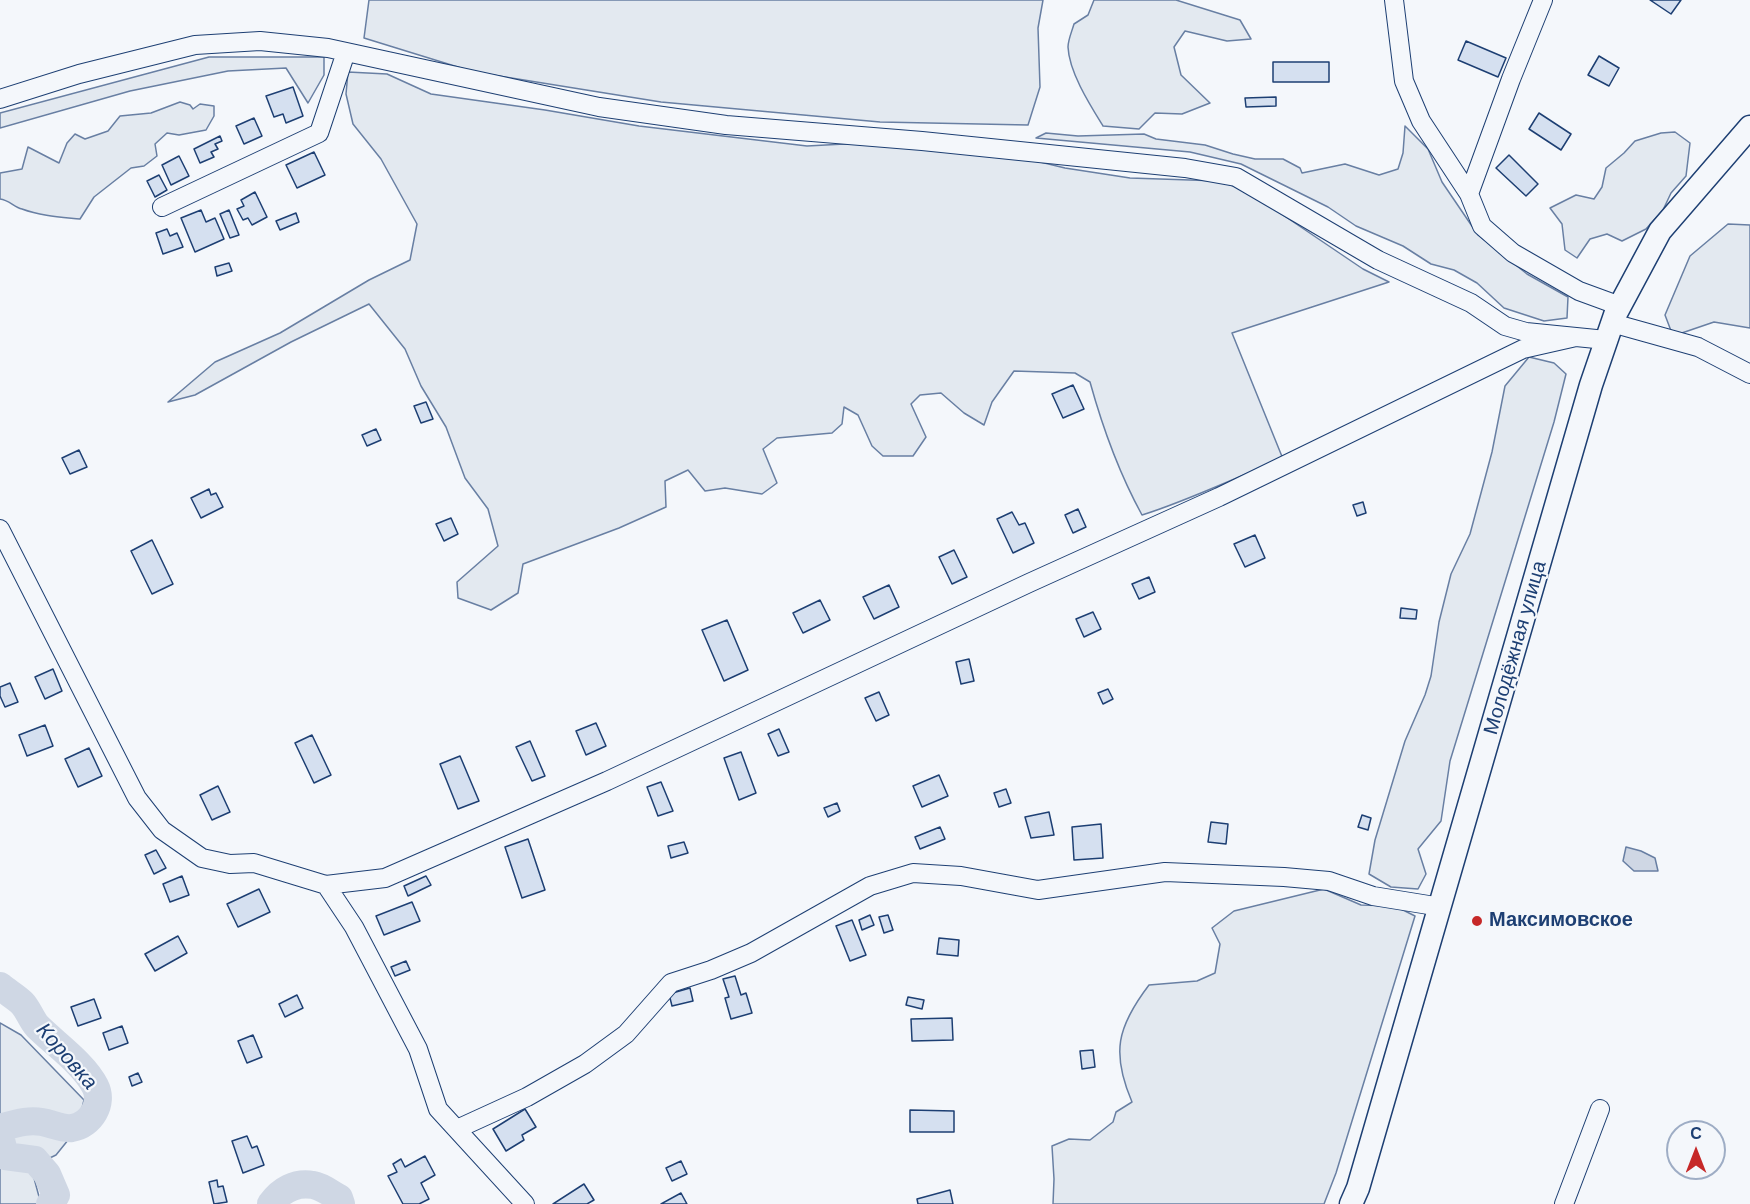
<!DOCTYPE html>
<html>
<head>
<meta charset="utf-8">
<style>
	body { margin:0 }
	#map { position:relative; width:1750px; height:1204px; overflow:hidden; background:#f4f7fb; font-family:"DM Sans",sans-serif }
	canvas { display:block }
	.north { position:absolute; left:1666px; top:1120px; width:60px; height:60px; box-sizing:border-box; background:#f4f7fb; border:2px solid #9eadc5; border-radius:50%; rotate:0deg; font-size:16px; font-weight:700; line-height:24px; text-align:center; color:#1d3f73 }
	.north::after { content:''; display:block; margin:auto; width:21px; height:27px; background:#c62828; clip-path:polygon(50% 0,100% 100%,50% 72%,0 100%) }
</style>
</head>
<body>
<div id="map">
<canvas width="1750" height="1204"></canvas>
<div class="north">С</div>
</div>
<script>
const c = document.querySelector('canvas').getContext('2d');
c.lineJoin = 'round';
function fillPath(path, color) { c.fillStyle = color; c.fill(path, 'evenodd'); }
function trace(path, color, width, dash) { c.strokeStyle = color; c.lineWidth = width; c.lineCap = dash ? 'butt' : 'round'; c.setLineDash(dash || []); c.stroke(path); }
function write(font, color, halo, rows, align = 'center') {
  c.font = font + ' "DM Sans",sans-serif'; c.lineWidth = 4.5; c.setLineDash([]); c.textBaseline = 'middle'; c.strokeStyle = halo; c.fillStyle = color; for (const [text, x, y, turn = 0] of rows) {
    c.save(); c.translate(x, y); c.rotate((+turn || 0) * Math.PI / 180); c.textAlign = isNaN(turn) ? turn : align; if (halo) c.strokeText(text, 0, 0); c.fillText(text, 0, 0); c.restore();
  }
}
const green = new Path2D(`
	M369,0H1043L1038,28L1040,87L1028,125L880,122L661,102L474,72L364,38Z
	M1094,0H1176L1240,20L1251,39L1227,41L1185,31L1174,47L1181,75L1210,103L1182,114L1155,113L1139,129L1103,126C1090,105 1069,72 1068,47C1068,40 1072,31 1074,24L1088,15Z
	M209,57H324V75L308,103L286,68L228,71L130,91L0,128V113Z
	M348,72L387,74L431,94L545,110L639,126L807,146L863,143L1003,153L1065,168L1130,178L1220,181L1249,192L1363,269L1389,282L1232,333L1283,459C1236,477 1190,500 1142,515C1119,473 1103,429 1090,382L1075,373L1014,371L992,402L984,425L964,413L941,393L920,395L911,404L926,437L913,456H883L872,446L858,415L844,407L842,424L832,433L777,438L763,449L777,483L762,494L725,488L705,491L688,470L665,481L666,507L619,528L523,564L518,593L491,610L458,598L457,582L498,546L488,509L465,478L446,427L421,386L405,349L369,304L291,342L195,395L168,402L215,362L280,333L369,280L410,260L417,224L381,159L353,124L346,94Z
	M180,102L190,105L193,109L200,104L214,106V116L206,130L179,135L167,133L155,144L157,156L144,166L131,168L94,197L80,219C61,217 41,216 22,209C14,207 9,200 0,199V173L22,169L28,147L59,163L67,143L75,134L85,139L108,131L120,116L151,113Z
	M1405,126L1428,149L1442,182L1478,235L1527,274L1568,297L1567,318L1544,321L1504,308L1477,283L1454,270L1431,264L1403,246L1356,226L1328,207L1241,164L1190,152L1036,138L1046,133L1078,136L1144,134L1156,139L1205,145L1233,154L1255,159H1283L1300,168L1302,173L1345,164L1379,175L1398,169L1403,153Z
	M1675,132L1690,143L1686,176L1671,193L1663,210L1646,229L1622,241L1607,234L1590,239L1577,258L1565,250L1562,224L1550,208L1576,195L1594,199L1602,187L1606,168L1624,153L1635,141L1661,133Z
	M1728,224L1750,225V328L1714,322L1673,336L1665,315L1690,256Z
	M1529,357L1554,363L1566,374L1554,422L1450,761L1441,821L1418,849L1426,874L1418,889L1391,887L1369,874L1375,840L1405,741L1425,695L1431,676L1439,622L1451,574L1470,534L1492,452L1505,386Z
	M1324,889L1361,905L1395,906L1415,916L1336,1173L1324,1204H1053L1054,1179L1052,1146L1069,1139L1090,1140L1113,1122L1116,1112L1132,1102C1111,1053 1117,1027 1149,985L1197,981L1215,973L1220,944L1212,928L1234,911Z
	M0,1023L21,1035L84,1100L77,1129L56,1155L31,1167L41,1204H0Z`);
fillPath(green, '#e3e9f0');
trace(green, '#687fa3', 1.5);
const water = new Path2D(`
	M1626,847L1641,851L1655,858L1658,871H1634L1623,861Z`);
fillPath(water, '#cfd7e4');
trace(water, '#687fa3', 1.5);
trace(new Path2D(`
	M0,986C7,992 16,997 22,1003C28,1009 31,1019 37,1026C55,1044 84,1064 95,1086C104,1103 91,1125 72,1128C64,1129 57,1126 50,1124C33,1118 16,1123 0,1128
	M0,1136L5,1156L35,1160L47,1174L56,1195L50,1204
	M271,1204C281,1190 295,1182 313,1185C321,1186 332,1194 339,1198L341,1204`), '#cfd7e4', 28);
const building = new Path2D(`
	M1650,0H1681L1671,14Z
	M1466,41L1506,58L1498,77L1458,60Z
	M1599,56L1619,68L1609,86L1588,75Z
	M1273,62H1329V82H1273Z
	M293,87L303,116L286,123L283,114L274,117L266,96Z
	M1276,97V106L1246,107L1245,98Z
	M1539,113L1571,134L1561,150L1529,129Z
	M254,118L262,136L244,144L236,126Z
	M220,136L222,141L215,144L218,149L211,152L214,157L200,163L194,149Z
	M314,152L325,175L297,188L286,165Z
	M1509,155L1538,184L1526,196L1496,168Z
	M179,156L189,176L171,185L162,165Z
	M159,175L167,190L155,197L147,181Z
	M255,192L267,217L252,225L248,218L243,220L237,209L244,206L241,200Z
	M201,210L206,222L215,218L224,239L195,252L181,218Z
	M229,210L239,235L230,238L220,214Z
	M296,213L299,222L280,230L276,221Z
	M167,229L170,236L177,233L183,247L163,254L156,233Z
	M229,263L232,271L217,276L215,267Z
	M1073,385L1084,409L1063,418L1052,394Z
	M426,402L433,419L421,423L414,406Z
	M376,429L381,440L367,446L362,435Z
	M79,450L87,467L70,474L62,458Z
	M209,489L211,495L216,493L223,507L201,518L191,498Z
	M1363,502L1366,513L1357,516L1353,505Z
	M1078,509L1086,527L1073,533L1065,515Z
	M1012,512L1019,525L1025,523L1034,543L1013,553L997,519Z
	M451,518L458,534L444,541L436,524Z
	M1255,535L1265,558L1245,567L1234,544Z
	M152,540L173,584L152,594L131,551Z
	M954,550L967,577L952,584L939,557Z
	M1149,577L1155,592L1139,599L1132,584Z
	M889,585L899,607L874,619L863,597Z
	M820,600L830,620L803,633L793,613Z
	M1401,608L1417,610L1416,619L1400,618Z
	M1093,612L1101,629L1084,637L1076,619Z
	M727,620L748,670L724,681L702,630Z
	M969,659L974,681L961,684L956,662Z
	M53,669L62,691L45,699L35,677Z
	M10,683L18,702L5,707L0,696V687Z
	M1108,689L1113,699L1103,704L1098,693Z
	M879,692L889,715L876,721L865,698Z
	M596,723L606,746L586,755L576,731Z
	M45,725L53,746L27,756L19,735Z
	M779,729L789,752L778,756L768,734Z
	M312,735L331,775L314,783L295,743Z
	M530,741L545,776L532,781L516,747Z
	M89,748L102,776L78,787L65,759Z
	M741,752L756,793L739,800L724,758Z
	M460,756L479,801L458,809L440,764Z
	M939,775L948,796L922,807L913,786Z
	M661,782L673,811L658,816L647,787Z
	M218,786L230,812L212,820L200,795Z
	M1006,789L1011,803L999,807L994,793Z
	M837,803L840,811L828,817L824,808Z
	M1049,812L1054,835L1031,838L1025,817Z
	M1362,815L1371,818L1368,830L1358,827Z
	M1211,822L1228,824L1226,844L1208,842Z
	M1101,824L1103,858L1074,860L1072,827Z
	M940,827L945,839L920,849L915,837Z
	M528,839L545,890L522,898L505,847Z
	M684,842L688,853L671,858L668,846Z
	M156,850L166,868L154,874L145,855Z
	M182,876L189,895L170,902L163,884Z
	M426,876L431,885L408,896L404,886Z
	M259,889L270,912L238,927L227,904Z
	M412,902L420,921L384,935L376,916Z
	M870,915L874,925L862,930L859,920Z
	M888,915L893,930L884,933L879,917Z
	M852,920L866,955L850,961L836,926Z
	M178,936L187,953L155,971L145,954Z
	M939,938L959,940L958,956L937,954Z
	M406,961L410,970L395,976L391,967Z
	M735,976L741,995L746,993L752,1013L731,1019L725,998L729,997L723,979Z
	M690,988L693,1001L672,1006L669,994Z
	M297,995L303,1008L285,1017L279,1004Z
	M908,997L924,1000L922,1009L906,1005Z
	M94,999L101,1018L78,1026L71,1007Z
	M952,1018L953,1040L912,1041L911,1019Z
	M122,1026L128,1043L109,1050L103,1033Z
	M253,1035L262,1057L247,1063L238,1041Z
	M1093,1050L1095,1067L1082,1069L1080,1051Z
	M138,1073L142,1082L132,1086L129,1077Z
	M525,1109L536,1127L522,1135L524,1140L506,1151L493,1129Z
	M910,1110L954,1111V1132H910Z
	M247,1136L252,1148L257,1146L264,1165L243,1173L232,1141Z
	M425,1156L435,1175L421,1183L429,1199L419,1204H403L388,1176L397,1172L393,1164L401,1159L405,1167Z
	M681,1161L687,1174L672,1181L666,1168Z
	M217,1180L218,1187L223,1186L227,1202L214,1204L209,1182Z
	M584,1184L594,1200L587,1204H553Z
	M950,1190L953,1204H918L917,1199Z
	M681,1193L687,1204H661Z`);
fillPath(building, '#d5e0f0');
trace(building, '#1d3f73', 1.5);
const minor = new Path2D(`
	M1394,0L1404,81L1421,121L1469,194L1482,226L1513,253L1579,291L1620,306
	M0,99L79,74L195,45L260,41L328,48L599,107L726,125L922,141L1185,168L1236,177L1378,260L1471,303L1505,326L1526,332L1606,340
	M1469,194L1511,79L1543,0
	M162,207L319,133L346,52
	M1612,323L1698,347L1750,374
	M0,529L137,798L162,830L202,858L230,864L254,863L326,885L385,878L607,781L1029,583L1219,497L1523,349L1576,337
	M326,885L354,927L418,1049L438,1109L525,1204
	M457,1129L527,1097L585,1064L626,1034L671,983L711,970L751,953L870,886L913,873L961,876L1038,890L1165,872L1284,877L1329,881L1373,896L1441,907
	M1564,1204L1600,1109`);
const major = new Path2D(`
	M1351,1204L1358,1188L1591,385L1615,315L1660,231L1750,127`);
trace(minor, '#1d3f73', 20);
trace(major, '#1d3f73', 25);
trace(minor, '#f4f7fb', 18);
trace(major, '#f4f7fb', 22);
for (const [x, y, r, color] of [
	[1477,921,6,"#c62828"]
]) { const dot = new Path2D(); dot.arc(x, y, r, 0, 2 * Math.PI); c.fillStyle = color; c.fill(dot); trace(dot, '#f4f7fb', 2); }
write('20px', '#1d3f73', '#f4f7fb', [
	["Молодёжная улица",1516,648,-74]
]);
write('bold 20px', '#1d3f73', '#f4f7fb', [
	["Максимовское",1489,921]
], 'left');
write('italic 21px', '#1d3f73', '#f4f7fb', [
	["Коровка",66,1057,49]
]);
</script>
</body>
</html>
